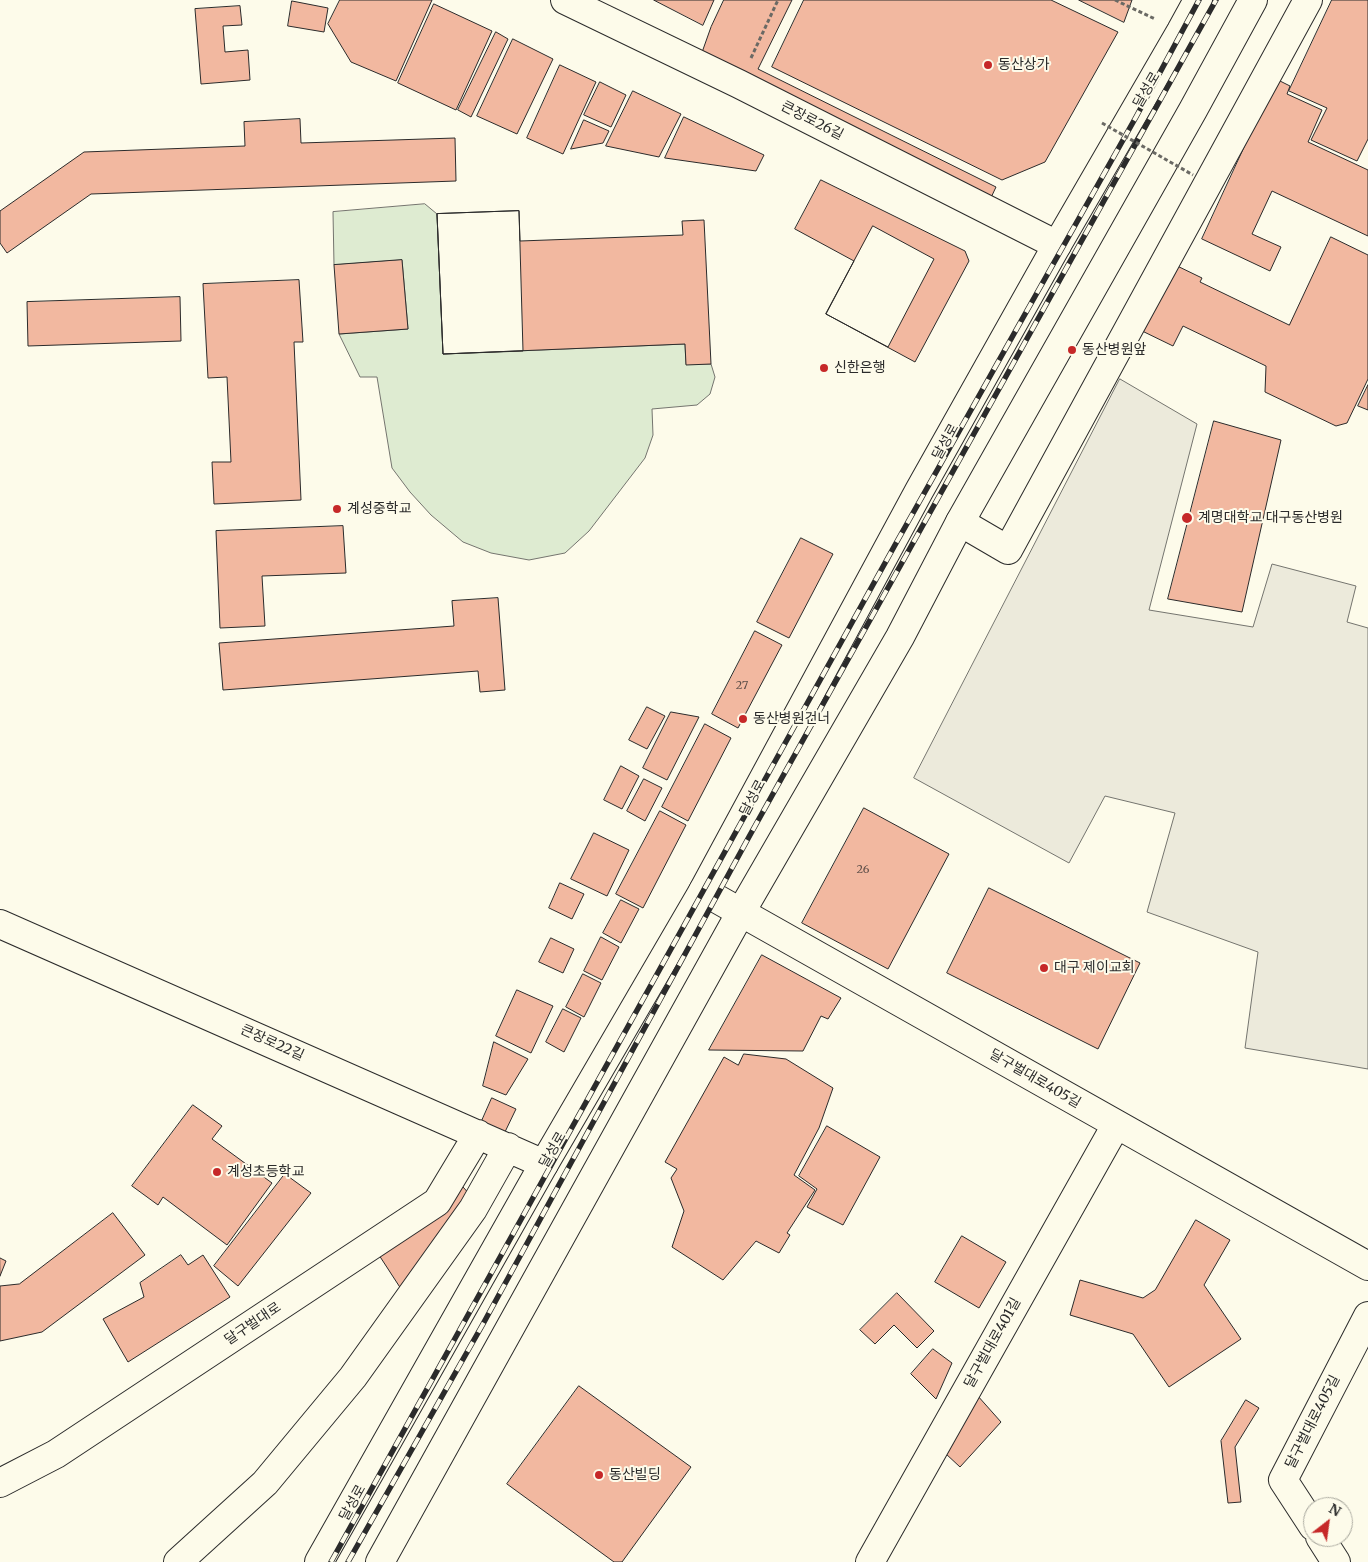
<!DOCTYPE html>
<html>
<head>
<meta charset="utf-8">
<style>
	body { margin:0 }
	#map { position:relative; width:1368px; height:1562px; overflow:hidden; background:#fdfbea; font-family:Merriweather,serif }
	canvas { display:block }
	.north { position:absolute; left:1303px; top:1497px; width:50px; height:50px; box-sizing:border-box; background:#fdfbea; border:1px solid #a9a89e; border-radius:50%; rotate:30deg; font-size:14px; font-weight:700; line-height:20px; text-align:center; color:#2b2b2b }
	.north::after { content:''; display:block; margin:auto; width:18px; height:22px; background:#c62828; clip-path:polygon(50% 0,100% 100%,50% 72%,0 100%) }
</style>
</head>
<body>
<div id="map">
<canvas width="1368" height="1562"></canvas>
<div class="north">N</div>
</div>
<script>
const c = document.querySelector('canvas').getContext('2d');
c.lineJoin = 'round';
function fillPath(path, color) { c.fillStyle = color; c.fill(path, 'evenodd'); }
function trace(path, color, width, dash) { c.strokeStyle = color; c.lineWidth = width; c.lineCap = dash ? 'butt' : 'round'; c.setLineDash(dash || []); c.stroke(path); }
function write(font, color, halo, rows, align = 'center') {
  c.font = font + ' Merriweather,"Noto Sans KR",serif'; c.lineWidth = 4; c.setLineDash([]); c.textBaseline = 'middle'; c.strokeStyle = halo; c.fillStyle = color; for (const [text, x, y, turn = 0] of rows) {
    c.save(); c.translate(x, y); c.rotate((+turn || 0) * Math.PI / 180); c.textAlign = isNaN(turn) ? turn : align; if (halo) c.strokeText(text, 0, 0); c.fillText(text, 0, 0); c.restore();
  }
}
const green = new Path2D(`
	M425,204L437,214L443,354L685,344L686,364H711L715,377L710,394L697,405L652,409L653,435L645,458L589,531L565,553L529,560L491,553L463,542L431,515L410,492L392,468L377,377H360L339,334L408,329L402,260L334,265L333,212Z`);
fillPath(green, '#deebd1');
trace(green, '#74746e', 1);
const parking = new Path2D(`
	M1120,379L1197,424L1149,610L1253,627L1272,564L1356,586L1347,622L1368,628V1069L1245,1048L1258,952L1147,912L1175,813L1105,796L1069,863L914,778Z`);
fillPath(parking, '#eceadb');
trace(parking, '#74746e', 1);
const building = new Path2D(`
	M340,0H432L396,81L351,62L328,24Z
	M654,0H714L703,25Z
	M724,0H792L758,69L996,187L988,204L700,58L711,27Z
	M804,0H1051L1118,32L1045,162L1002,180L772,67Z
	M1079,0H1132L1124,22Z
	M1332,0H1368V139L1357,161L1311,140L1327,108L1289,91Z
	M292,1L328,8L324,32L288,26Z
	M434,4L492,31L456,110L398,83Z
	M240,6L242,25L223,26L225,52L248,50L250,80L201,84L195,9Z
	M496,32L508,39L471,117L458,110Z
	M513,39L553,59L517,134L477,116Z
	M560,65L596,82L563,154L527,138Z
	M1276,79L1290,86L1287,94L1322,110L1308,142L1368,170V236L1272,191L1252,234L1281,247L1270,271L1202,239Z
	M600,82L626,95L611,127L584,115Z
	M633,91L681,114L659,157L606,146Z
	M684,117L764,155L756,171L665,158Z
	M300,119L301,143L455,138L456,181L91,194L7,253L0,243V211L84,152L245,146L244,122Z
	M584,120L609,131L603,143L571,149Z
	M821,180L965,251L969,261L915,362L826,314L854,261L795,229Z
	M519,211L523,351L443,354L437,214Z
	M519,211L520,241L683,235L682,221L704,220L711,364L686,365L685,344L443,354L437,214Z
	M873,226L934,259L888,347L826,314Z
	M1331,237L1368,255V379L1347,423L1336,426L1265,392L1266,366L1183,326L1173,346L1136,328L1169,262L1202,278L1200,282L1289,325Z
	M402,260L408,329L339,334L334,265Z
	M299,280L303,342H294L301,500L214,504L212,462H231L227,377L208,378L203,284Z
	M180,297L181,341L28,346L27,302Z
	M1368,385V410L1358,406Z
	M1214,421L1281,440L1242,612L1168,599Z
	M343,526L346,573L262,576L265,626L220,628L216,531Z
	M801,538L833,554L789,638L757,622Z
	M498,598L505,690L480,692L478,671L223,690L219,643L454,626L452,601Z
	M755,631L782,645L738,728L712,714Z
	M647,707L665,716L647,749L629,740Z
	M671,712L699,717L667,780L643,768Z
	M705,724L731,738L688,821L662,807Z
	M621,766L639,776L622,809L604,800Z
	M644,779L662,788L645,821L627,811Z
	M864,808L949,854L888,969L802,923Z
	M660,811L686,825L643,908L616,894Z
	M594,833L629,850L607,896L571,879Z
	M560,883L584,894L572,919L549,908Z
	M989,888L1140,963L1098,1049L947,973Z
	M621,900L639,909L621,943L603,933Z
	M601,937L619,947L602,980L584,971Z
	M551,938L574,949L563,973L539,962Z
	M762,955L841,998L828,1019L821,1016L803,1051L709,1050Z
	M583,974L601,983L584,1017L566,1007Z
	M517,990L553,1006L531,1053L496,1036Z
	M563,1009L581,1018L564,1052L546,1042Z
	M494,1042L528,1059L506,1095L483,1086Z
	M744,1054L786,1059L833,1088L819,1128L794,1175L815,1190L787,1233L790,1235L779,1253L756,1241L723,1280L672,1247L684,1211L671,1178L677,1169L665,1162L724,1057L738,1065Z
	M492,1098L516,1109L504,1134L481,1123Z
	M193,1105L222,1126L212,1139L272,1183L227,1245L163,1197L158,1205L132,1186Z
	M827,1126L880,1157L843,1225L807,1207L817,1189L799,1176Z
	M285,1174L311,1193L238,1286L214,1266Z
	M463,1187L472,1197L403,1292L377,1252Z
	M113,1213L145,1255L42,1332L0,1341V1286L19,1284Z
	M1196,1220L1230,1240L1204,1285L1241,1339L1169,1387L1133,1334L1070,1315L1080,1280L1143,1298L1155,1290Z
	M962,1236L1006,1262L979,1308L935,1282Z
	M181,1255L188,1265L203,1255L230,1297L128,1362L103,1319L144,1297L140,1283Z
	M0,1258L6,1261L0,1276Z
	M897,1293L934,1331L917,1348L894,1325L875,1344L860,1330Z
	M933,1349L952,1363L936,1399L911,1374Z
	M579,1386L691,1467L622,1562H614L507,1484Z
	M977,1395L1001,1422L960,1467L945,1453Z
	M1246,1400L1259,1408L1235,1447L1241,1502L1228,1503L1221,1441Z`);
fillPath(building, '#f2b8a0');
trace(building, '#2b2b2b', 1);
const minor = new Path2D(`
	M565,0L739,84L1057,245
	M960,522L1008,550L1308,0
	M703,891L1368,1266
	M0,924L544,1164
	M0,1483L56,1454L437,1202L478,1134
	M1313,1526L1283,1480L1368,1316
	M1320,1537L1336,1562
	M178,1562L265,1483L353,1377L473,1209L508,1147
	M870,1562L1116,1125`);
const major = new Path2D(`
	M319,1562L544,1164L703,891L919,491L1057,245L1181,31L1198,0
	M380,1562L741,912L900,637L960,522L1193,110L1253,0`);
trace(minor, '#2b2b2b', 30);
trace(major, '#2b2b2b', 30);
trace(new Path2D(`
	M1115,0L1155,19
	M751,58L778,0`), '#6a6964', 3, [4, 2.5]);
trace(minor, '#fdfbea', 28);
trace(major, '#fdfbea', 28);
const rail = new Path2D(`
	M331,1562L895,545L1136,117L1199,0
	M348,1562L483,1324L750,835L1216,0`);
trace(rail, '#2b2b2b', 5.5);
trace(rail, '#fdfbea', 4, [11]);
trace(new Path2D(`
	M1102,123L1193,175`), '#6a6964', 3, [4, 2.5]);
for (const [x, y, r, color] of [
	[988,65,5,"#c62828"],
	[1072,350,5,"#c62828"],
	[824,368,5,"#c62828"],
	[337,509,5,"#c62828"],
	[1187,518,6,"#c62828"],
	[743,719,5,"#c62828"],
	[1044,968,5,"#c62828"],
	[217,1172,5,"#c62828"],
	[599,1475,5,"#c62828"]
]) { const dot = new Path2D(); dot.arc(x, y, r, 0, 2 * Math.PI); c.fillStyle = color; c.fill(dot); trace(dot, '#fdfbea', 2); }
write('11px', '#5d4e48', null, [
	["27",742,686],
	["26",863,870]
]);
write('14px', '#2b2b2b', '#fdfbea', [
	["동산상가",998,65],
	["동산병원앞",1082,350],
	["신한은행",834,368],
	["계성중학교",347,509],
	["계명대학교 대구동산병원",1198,518],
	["동산병원건너",753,719],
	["대구 제이교회",1054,968],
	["계성초등학교",227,1172],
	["동산빌딩",609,1475]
], 'left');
write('14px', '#2b2b2b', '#fdfbea', [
	["달성로",1147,90,-60],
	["큰장로26길",812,121,27],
	["달성로",946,442,-61],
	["달성로",753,798,-62],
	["큰장로22길",272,1043,24],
	["달구벌대로405길",1035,1079,30],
	["달성로",553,1150,-60],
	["달구벌대로",253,1324,-34],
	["달구벌대로401길",993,1343,-61],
	["달구벌대로405길",1313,1422,-63],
	["달성로",353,1503,-61]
]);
</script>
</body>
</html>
